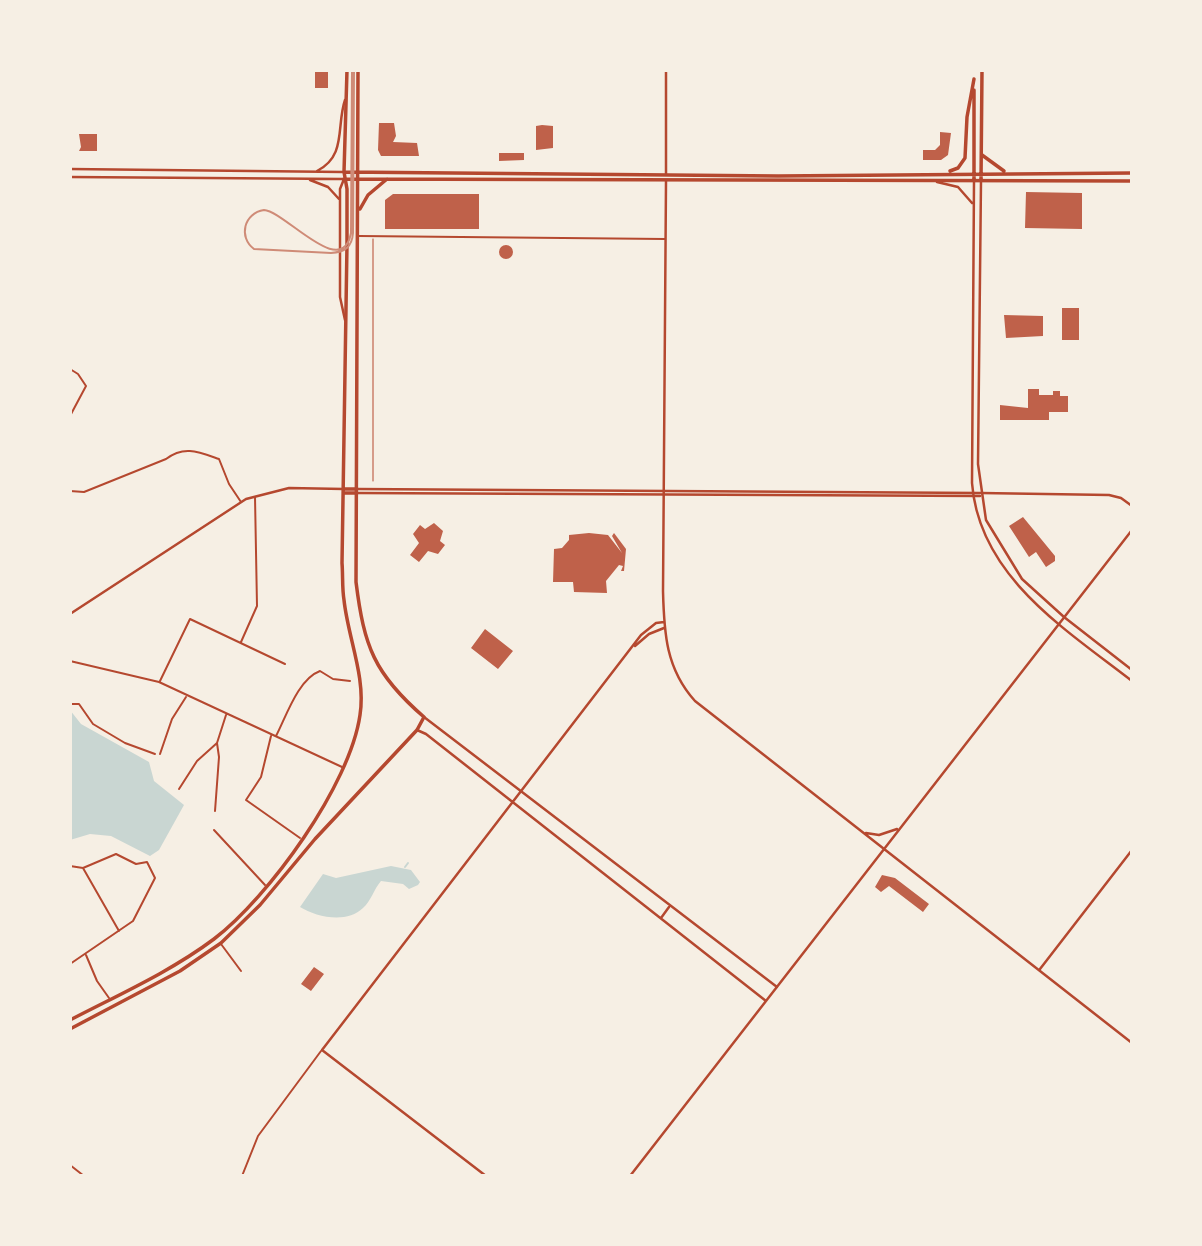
<!DOCTYPE html>
<html>
<head>
<meta charset="utf-8">
<style>
	body { margin:0 }
	#map { position:relative; width:1202px; height:1246px; overflow:hidden; background:#f6efe4; font-family:"Work Sans",sans-serif }
	canvas { display:block }
	.frame { position:absolute; inset:0; border:72px solid #f6efe4; pointer-events:none }
</style>
</head>
<body>
<div id="map">
<canvas width="1202" height="1246"></canvas>
<div class="frame"></div>
</div>
<script>
const c = document.querySelector('canvas').getContext('2d');
c.lineJoin = 'round';
function fillPath(path, color) { c.fillStyle = color; c.fill(path, 'evenodd'); }
function trace(path, color, width, dash) { c.strokeStyle = color; c.lineWidth = width; c.lineCap = dash ? 'butt' : 'round'; c.setLineDash(dash || []); c.stroke(path); }
fillPath(new Path2D(`
	M70,710L81,724L149,762L154,781L184,805L159,850L150,856L111,836L90,834L70,840Z
	M391,866L411,870L420,882L418,885L409,889L403,884L381,881C374,889 371,901 363,908C347,924 316,917 300,907L323,874L336,878Z`), '#c9d6d2');
trace(new Path2D(`
	M405,867L408,863`), '#c9d6d2', 2);
fillPath(new Path2D(`
	M315,70H328V88H315Z
	M379,123H394L396,136L393,142L417,143L419,156H381L378,150Z
	M542,125L553,126V148L536,150V126Z
	M940,132L951,133L948,155L941,160H923V150H935L940,145Z
	M79,134H97V151H79L81,147Z
	M499,153H524V160L499,161Z
	M1026,192L1082,193V229L1025,228Z
	M393,194H479V229H385V200Z
	M499 252a7 7 0 1 1 14 0a7 7 0 1 1-14 0Z
	M1062,308H1079V340H1062Z
	M1004,315L1043,316V336L1006,338Z
	M1028,389H1039V395H1053V391H1060V396H1068V412H1049V420H1000V405L1028,408Z
	M1023,517L1055,556V561L1046,567L1036,552L1029,557L1009,526Z
	M434,523L443,531L440,541L445,545L438,554L428,551L419,562L410,555L419,543L413,534L420,525L425,529Z
	M589,533L608,535L622,553L612,536L614,533L626,549L624,571H621L623,566L619,565L606,581L607,593L574,592L573,582H553L554,549L562,548L569,540V535Z
	M485,629L513,651L498,669L471,648Z
	M882,875L895,878L929,904L923,912L889,886L881,892L875,887Z
	M314,967L324,974L311,991L301,984Z`), '#bf614a');
trace(new Path2D(`
	M373,239V481`), '#b5482f', 1);
trace(new Path2D(`
	M359,236L665,239
	M70,369L78,374L86,386L70,416
	M70,491L84,492L166,459C184,445 199,452 219,459L229,484L241,502
	M241,642L257,606L255,497
	M70,661L159,682L342,767
	M160,681L190,619L285,664
	M70,704H79L93,724L125,743L155,754
	M271,736L261,777L246,800L300,838
	M276,736C286,717 298,679 320,671L333,679L350,681
	M160,754L172,719L186,697
	M179,789L197,761L217,743L226,715
	M215,811L219,757L217,743
	M214,830L265,885
	M70,866L83,868L119,931
	M221,944L241,971
	M86,955L97,981L109,998
	M70,964L133,921L155,878L147,862L136,864L116,854L83,868
	M70,1165L84,1176
	M242,1176L258,1136L321,1051`), '#b5482f', 2);
trace(new Path2D(`
	M666,70V174
	M666,181L663,591C664,633 666,669 695,701L1132,1043
	M981,493L1109,495L1121,498L1132,506
	M70,614L246,499L289,488L344,489
	M635,646L649,634L664,628
	M424,717L777,987
	M417,730L426,734L766,1001
	M866,833L879,835L897,829
	M661,918L669,907
	M1040,969L1132,850
	M486,1176L322,1050L641,635L656,623L664,622
	M630,1176L1132,530`), '#b5482f', 2.5);
trace(new Path2D(`
	M70,169L343,172
	M317,171C347,156 336,126 345,100
	M70,177L344,179L340,189V297L345,320
	M310,180L328,187L339,199
	M974,181L972,483C979,576 1065,629 1132,681
	M981,181L978,464L986,520L1022,579L1064,617L1132,670
	M937,182L958,187L972,203
	M357,489L980,493
	M357,493L980,496`), '#b5482f', 2.5);
trace(new Path2D(`
	M982,155L1004,171
	M950,171L958,168L965,158L967,117L974,79
	M344,172L778,176L1132,173
	M344,179L1132,181
	M974,181V90
	M981,181L982,70
	M360,209L368,195L387,179
	M344,489H357
	M343,493H357
	M70,1020C118,995 170,972 214,939C269,897 350,785 360,715C366,677 348,638 344,600C342,588 343,575 342,563L347,244V189L344,172L347,70
	M70,1029L180,971L221,943L260,905L315,839L417,730L424,717C374,674 364,646 356,582L358,70`), '#b5482f', 3.5);
trace(new Path2D(`
	M352,70L351,233C342,281 285,211 264,210C244,213 238,237 254,249L331,253C345,252 352,247 353,233L354,70`), '#cf8b77', 2);
</script>
</body>
</html>
